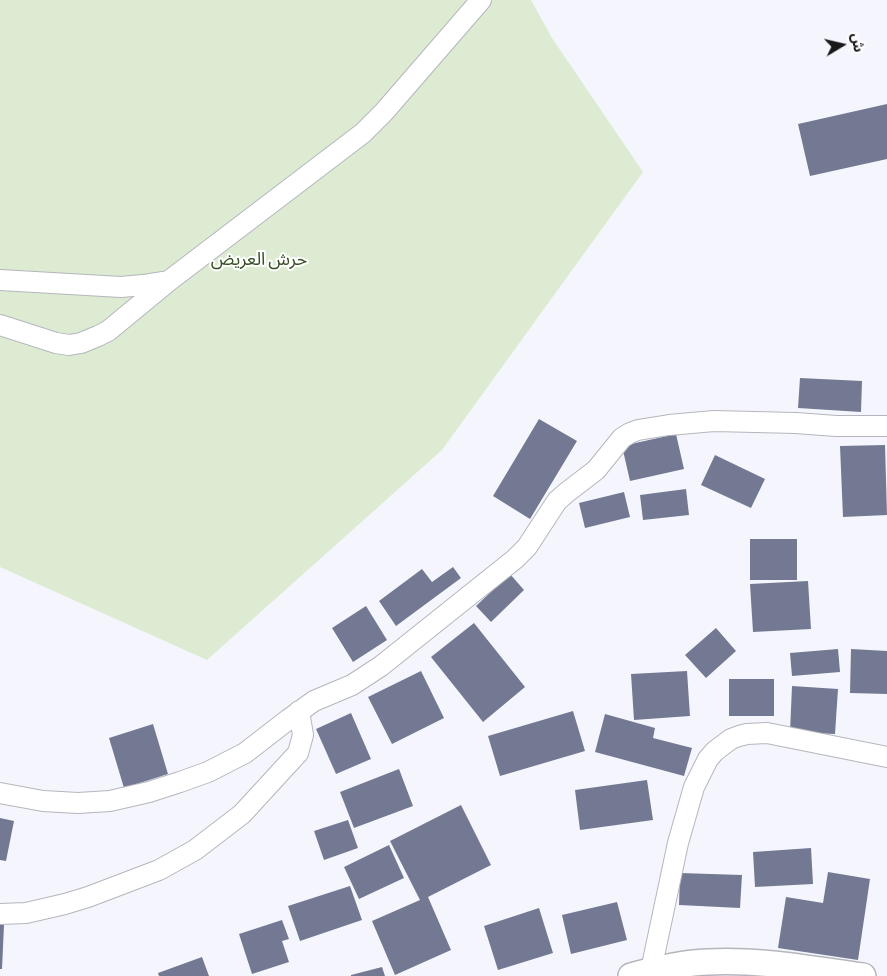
<!DOCTYPE html>
<html>
<head>
<meta charset="utf-8">
<style>
	body { margin:0 }
	#map { position:relative; width:887px; height:976px; overflow:hidden; background:#f5f6fd; font-family:"Alegreya Sans","Noto Sans Arabic",sans-serif }
	canvas { display:block }
	.north { position:absolute; left:817px; top:20px; width:50px; height:50px; -webkit-text-stroke:4px #fff; paint-order:stroke; rotate:81deg; font-size:14px; font-weight:700; line-height:20px; text-align:center; color:#18181b }
	.north::after { content:''; display:block; margin:auto; width:18px; height:22px; background:#18181b; clip-path:polygon(50% 0,100% 100%,50% 72%,0 100%) }
</style>
</head>
<body>
<div id="map">
<canvas width="887" height="976"></canvas>
<div class="north">ش</div>
</div>
<script>
const c = document.querySelector('canvas').getContext('2d');
c.lineJoin = 'round';
function fillPath(path, color) { c.fillStyle = color; c.fill(path, 'evenodd'); }
function trace(path, color, width, dash) { c.strokeStyle = color; c.lineWidth = width; c.lineCap = dash ? 'butt' : 'round'; c.setLineDash(dash || []); c.stroke(path); }
function write(font, color, halo, rows, align = 'center') {
  c.font = font + ' "Alegreya Sans","Noto Sans Arabic",sans-serif'; c.lineWidth = 4; c.setLineDash([]); c.textBaseline = 'middle'; c.strokeStyle = halo; c.fillStyle = color; for (const [text, x, y, turn = 0] of rows) {
    c.save(); c.translate(x, y); c.rotate((+turn || 0) * Math.PI / 180); c.textAlign = isNaN(turn) ? turn : align; if (halo) c.strokeText(text, 0, 0); c.fillText(text, 0, 0); c.restore();
  }
}
fillPath(new Path2D(`
	M0,0H531L552,38L643,172L442,450L207,660L0,567Z`), '#ddebd3');
fillPath(new Path2D(`
	M887,104V159L810,176L798,124Z
	M800,378L862,381L861,412L798,408Z
	M539,419L577,441L530,519L493,496Z
	M676,434L684,469L630,481L622,446Z
	M885,445L887,515L843,517L840,446Z
	M715,455L765,479L751,508L701,485Z
	M686,489L689,515L643,520L640,495Z
	M624,492L630,517L585,528L579,503Z
	M750,539H797V580H750Z
	M453,567L461,578L396,626L379,601L422,569L432,582Z
	M510,574L524,590L491,622L476,606Z
	M808,581L811,629L753,632L750,584Z
	M366,606L387,640L353,662L332,628Z
	M474,623L525,687L483,722L431,657Z
	M716,628L736,651L706,678L685,655Z
	M838,649L840,672L792,676L790,653Z
	M851,649L887,651V694L850,693Z
	M421,671L444,718L392,744L368,697Z
	M687,671L690,716L634,720L631,674Z
	M729,679H774V716H729Z
	M792,686L838,689L835,734L790,732Z
	M573,711L585,751L500,776L488,736Z
	M351,713L371,759L336,774L316,729Z
	M605,714L655,728L653,738L692,748L684,776L595,752Z
	M153,724L168,774L124,788L109,738Z
	M399,769L413,806L354,828L340,792Z
	M647,780L653,820L580,830L575,790Z
	M461,805L491,865L428,897L451,950L395,975L372,921L420,900L390,841Z
	M0,818L14,821L6,861L0,860Z
	M348,820L358,848L324,860L314,831Z
	M389,845L404,878L359,899L344,867Z
	M811,848L813,884L755,887L753,852Z
	M828,872L870,879L858,960L778,948L786,897L823,903Z
	M680,873L742,875L740,908L679,905Z
	M350,886L362,920L300,941L288,906Z
	M617,902L627,940L571,954L562,915Z
	M539,908L553,953L498,970L484,926Z
	M282,920L289,939L282,941L289,962L252,974L239,934Z
	M0,925H4L2,969H0Z
	M202,957L209,976H159L158,973Z
	M382,967L385,976H351V975Z`), '#737993');
const minor = new Path2D(`
	M0,280L121,287L143,285L168,281
	M0,325L56,343L69,345L81,343L98,336L108,331L170,280L363,133L384,112L481,0
	M0,793L43,801L78,803L110,801L149,792L180,782L208,772L245,753L289,719L314,701L352,685L381,666L515,559L527,547L557,501L566,493L596,470L622,438L630,433L638,430L669,425L714,421L796,423L836,426H887
	M0,914L26,913L65,904L88,897L159,870L195,850L242,814L298,753L303,735L299,711
	M651,970L678,843L694,787L708,759L715,751L731,739L739,736L747,734L767,733L887,757`);
const tertiary = new Path2D(`
	M631,976C656,969 681,963 707,962C759,959 811,969 863,976`);
trace(minor, '#b5b6bd', 22);
trace(tertiary, '#b5b6bd', 28);
trace(minor, '#fff', 20);
trace(tertiary, '#fff', 25);
write('18px', '#384e25', '#fff', [
	["حرش العريض",259,260]
]);
</script>
</body>
</html>
